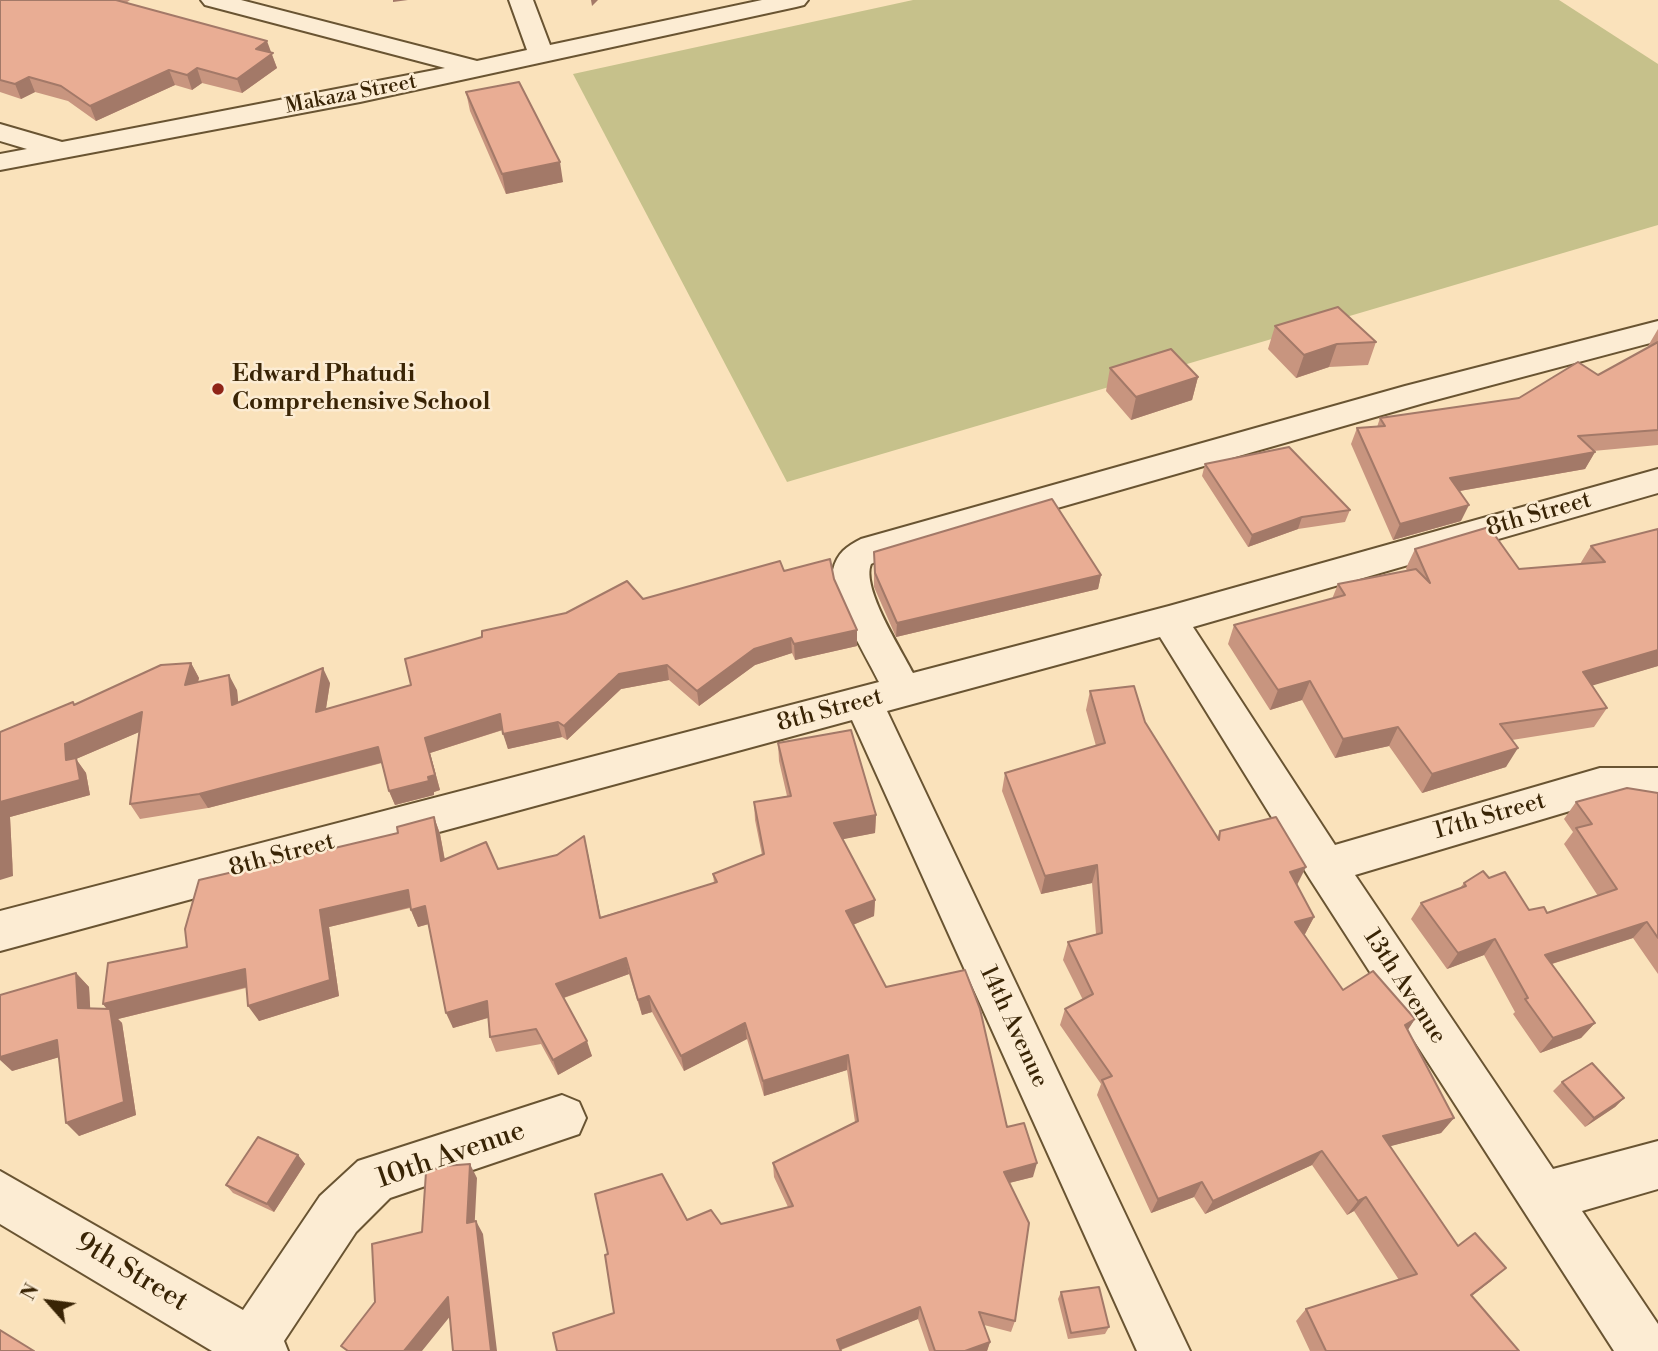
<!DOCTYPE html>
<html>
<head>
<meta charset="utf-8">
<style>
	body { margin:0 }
	#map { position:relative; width:1658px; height:1351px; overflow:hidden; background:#fae2bb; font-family:"Libre Bodoni",serif }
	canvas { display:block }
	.north { position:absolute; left:14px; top:1267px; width:70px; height:70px; -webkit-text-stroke:5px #fcecd3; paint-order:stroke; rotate:298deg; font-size:19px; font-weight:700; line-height:28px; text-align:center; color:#392405 }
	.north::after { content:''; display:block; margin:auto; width:24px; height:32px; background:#392405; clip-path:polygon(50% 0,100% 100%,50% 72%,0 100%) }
</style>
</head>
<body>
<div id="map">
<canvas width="1658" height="1351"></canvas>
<div class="north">N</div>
</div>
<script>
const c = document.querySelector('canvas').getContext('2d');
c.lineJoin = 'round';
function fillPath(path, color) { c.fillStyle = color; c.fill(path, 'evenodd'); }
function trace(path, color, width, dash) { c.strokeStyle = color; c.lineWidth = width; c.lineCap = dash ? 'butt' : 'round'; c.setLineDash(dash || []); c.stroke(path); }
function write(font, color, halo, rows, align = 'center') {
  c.font = font + ' "Libre Bodoni",serif'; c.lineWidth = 5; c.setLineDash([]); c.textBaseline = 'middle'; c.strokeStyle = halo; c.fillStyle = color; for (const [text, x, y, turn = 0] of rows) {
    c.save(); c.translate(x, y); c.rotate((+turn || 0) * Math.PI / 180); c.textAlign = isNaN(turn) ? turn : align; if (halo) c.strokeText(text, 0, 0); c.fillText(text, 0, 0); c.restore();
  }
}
fillPath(new Path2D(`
	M913,0H1559L1658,64V225L787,482L573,74Z`), '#c6c18b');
const minor = new Path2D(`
	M201,0H241L477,61L527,50L509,0H533L550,45L762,0H808L804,5L796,7L360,102L0,170V154L27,149L0,141V124L62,142L445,68L205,5Z
	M1658,321V341L1424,403L886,557L871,564C861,588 901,649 913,673L1169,606L1658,469V493L1193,627L1335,845L1600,768H1658V802H1600L1355,875L1553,1169L1658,1141V1189L1582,1211L1658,1324V1351H1614L1310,879L1160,637L887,711L1190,1351H1137L852,720L0,951V911L879,682C868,659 827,592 833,570C837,553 847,546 861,539L1405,386Z
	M562,1095L579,1102L586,1118L579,1134L390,1198L356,1232L284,1341L288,1351H212L0,1224V1171L243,1310L320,1196L358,1161Z`);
trace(minor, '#695432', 4);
fillPath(minor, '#fcecd3');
fillPath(new Path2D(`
	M0,0H130L126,3L271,53L277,68L242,93L202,83L192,90L175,85L96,121L68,101L35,92L21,99L0,92Z
	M466,92L563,182L506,194L470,111Z
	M1275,326L1376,342L1368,365L1329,367L1296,378L1268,349Z
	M1658,329V445L1593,451L1595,452L1585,469L1460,491L1461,521L1393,540L1351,444L1357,428L1377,427L1380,418L1519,398L1598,375L1649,347L1648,346Z
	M1110,368L1198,377L1192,400L1131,420L1106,391Z
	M1205,464L1350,510L1345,522L1298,529L1248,547L1202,476Z
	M1658,529V666L1592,685L1607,708L1594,727L1512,740L1506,767L1422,793L1389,746L1335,758L1302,700L1270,710L1228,644L1234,625L1332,599L1338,584L1407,571L1406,568L1415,549L1519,569L1580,564L1591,546Z
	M874,552L1101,575L1098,589L896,637L874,587Z
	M784,571L834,579L857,630V646L795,660L792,653L755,665L699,706L669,680L621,689L567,740L562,737L508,749L503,730L430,753L440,790L434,792V795L395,805L389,791L382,763L208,808L140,819L130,804L139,732L76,759L86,773L90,795L10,817L13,876L0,732L73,702L75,705L191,663L199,678L198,682L237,690L238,702L330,683L326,709L411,685L643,599Z
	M1090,691L1145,722L1217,838L1220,831L1297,885L1314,917L1305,934L1304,935L1343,990L1415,1019L1407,1030L1454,1118L1441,1133L1390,1146L1458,1246L1491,1281L1472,1296L1519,1351H1310L1296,1321L1306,1309L1399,1280L1354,1211L1347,1215L1312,1165L1205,1214L1194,1197L1151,1213L1097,1095L1101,1084L1060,1025L1065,1009L1083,1000L1063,960L1068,942L1096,934L1092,883L1041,894L1002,791L1005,773L1096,746L1086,710Z
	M778,743L876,815L875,833L842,839L875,900L874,916L853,925L886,987L1007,1127L1033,1177L1009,1183L1015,1321L1011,1332L984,1325L990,1342L987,1351H929L918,1319L841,1350L614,1313L687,1220L721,1224L788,1207L774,1177L773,1163L855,1122L847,1070L764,1096L747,1039L684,1071L652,1012L642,1015L629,974L564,998L592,1056L558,1075L541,1044L496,1052L490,1037L488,1018L453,1028L429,924L418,927L410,908L329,927L339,996L259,1021L246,988L118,1019L122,1023L136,1115L79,1136L59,1057L12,1071L76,973L89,987L90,1008L107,1009L103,1004L187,947L398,833L434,817L440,834L445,860L498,869L588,854L600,917L714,883L713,874L762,855L755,820L754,802L787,796L779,761Z
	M1658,793V974L1633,938L1552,964L1595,1023L1581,1038L1540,1053L1513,1014L1515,1012L1484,955L1447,969L1411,919L1421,903L1460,888L1464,883L1489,878L1529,910L1547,913L1598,896L1564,844L1573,832L1564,819L1576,802Z
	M1562,1082L1624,1098L1615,1107L1585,1127L1553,1091Z
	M298,1155L305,1164L274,1212L233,1193L226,1185Z
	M1061,1292L1109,1327L1105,1334L1068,1339L1058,1299Z`), '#c8957f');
fillPath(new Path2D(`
	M393,0H408L393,2Z
	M591,0H598L592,6Z
	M267,41L277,68L242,93L237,79L256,49Z
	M197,68L202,83L192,90L187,75Z
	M169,70L175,85L96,121L90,106Z
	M29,77L35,92L21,99L15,84Z
	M560,162L563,182L506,194L502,174Z
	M1337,344L1329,367L1296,378L1304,355Z
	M1198,377L1192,400L1131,420L1136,397Z
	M1595,452L1585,469L1442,494L1450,478Z
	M1469,505L1461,521L1393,540L1400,524Z
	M1302,517L1298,529L1248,547L1252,535Z
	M1101,575L1098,589L896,637L897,623Z
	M857,630V646L795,660L794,644Z
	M791,638L792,653L755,665L699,706L697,691L754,649Z
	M1658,650V666L1571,692L1583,672Z
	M191,663L199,678L193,700L185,685Z
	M667,665L669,680L621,689L567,740L564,726L619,674Z
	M323,668L330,683L323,727L316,712Z
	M229,675L237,690L240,720L232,705Z
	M1310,681L1302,700L1270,710L1278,690Z
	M142,712L151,727L76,759L86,773L90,795L10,817L13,876L0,880V802L66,760L65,744Z
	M500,714L505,729L430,753L440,790L434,792V795L395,805L389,791L425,738Z
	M558,722L562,737L508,749L503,734Z
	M1398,727L1389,746L1335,758L1343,739Z
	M378,747L384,762L208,808L199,794Z
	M1518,748L1506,767L1422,793L1432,774Z
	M876,815L875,833L834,841V823Z
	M434,817L440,834L448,878L441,861Z
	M584,836L588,854L604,934L600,918Z
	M1097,865L1092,883L1041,894L1045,876Z
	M1306,867L1297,885L1290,872Z
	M408,890L415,906L329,927L339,996L259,1021L248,1006L320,910Z
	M875,900L874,916L845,928L846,911Z
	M425,906L432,923L418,927L411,910Z
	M1314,917L1305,934L1286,939L1295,922Z
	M1647,922L1633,938L1532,970L1545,955Z
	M1495,939L1484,955L1447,969L1458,953Z
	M626,958L629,974L560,999L556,984Z
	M245,969L255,985L118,1019L122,1023L136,1115L79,1136L66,1123L110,1013L103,1004Z
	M76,973L89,987L91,1022L78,1008Z
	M649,996L652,1012L642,1015L638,1000Z
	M487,1001L494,1016L453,1028L446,1013Z
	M1415,1019L1404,1036L1405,1025Z
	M745,1023L747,1039L684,1071L681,1056Z
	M1595,1023L1581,1038L1540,1053L1553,1038Z
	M57,1040L70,1054L12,1071L0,1060V1057Z
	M587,1041L592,1056L558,1075L553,1060Z
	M848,1055L847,1070L764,1096L763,1081Z
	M1624,1098L1615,1107L1585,1127L1594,1118Z
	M1454,1118L1441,1133L1372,1151L1383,1136Z
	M1322,1151L1312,1165L1205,1214L1213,1201Z
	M298,1155L305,1164L274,1212L267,1204Z
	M1037,1163L1033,1177L1001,1185L1004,1172Z
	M470,1164L477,1178L474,1236L467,1223Z
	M1202,1182L1194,1197L1151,1213L1158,1199Z
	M1366,1197L1354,1211L1347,1215L1358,1201Z
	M476,1221L483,1234L497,1351H490Z
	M1506,1268L1491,1281L1457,1307L1471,1295Z
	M448,1297L456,1309L422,1351H404Z
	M920,1307L918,1319L837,1351V1340Z
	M990,1342L987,1351H965Z`), '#a37968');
const building = new Path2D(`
	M0,0H116L267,41L256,49L273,53L237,79L197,68L187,75L169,70L90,106L61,86L29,77L15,84L0,80Z
	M519,82L560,162L502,174L466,92Z
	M1338,307L1376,342L1337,344L1304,355L1275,326Z
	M1658,342V430L1578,436L1595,452L1450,478L1469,505L1400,524L1357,428L1385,426L1380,418L1519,398L1578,362L1598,375Z
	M1171,349L1198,377L1136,397L1110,368Z
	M1289,447L1350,510L1302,517L1252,535L1205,464Z
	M1052,499L1101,575L897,623L875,573L874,552Z
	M1489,527L1519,569L1605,562L1591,546L1658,529V650L1583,672L1607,708L1500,724L1518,748L1432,774L1398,727L1343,739L1310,681L1278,690L1234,625L1345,595L1338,584L1416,569L1430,583L1415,549Z
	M830,559L834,579L857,630L794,644L791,638L754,649L697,691L667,665L619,674L564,726L558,722L503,734L500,714L425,738L435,775L428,777L429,781L389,791L378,747L199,794L130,804L142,712L65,744L66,760L76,758L80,780L0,802V732L73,702L74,705L161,665L191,663L185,685L229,675L232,705L323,668L316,712L411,685L405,659L482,637V631L566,613L627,581L643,599L780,561L784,571Z
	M1134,686L1145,722L1219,840L1220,831L1276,817L1306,867L1290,872L1314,917L1295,922L1343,990L1373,971L1415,1019L1405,1025L1454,1118L1383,1136L1458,1246L1475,1233L1506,1268L1471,1295L1519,1351H1326L1306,1309L1417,1274L1366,1197L1358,1201L1322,1151L1213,1201L1202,1182L1158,1199L1102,1080L1112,1076L1065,1009L1093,994L1068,942L1102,933L1097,865L1045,876L1005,773L1105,743L1090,691Z
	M851,730L876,815L834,823L875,900L846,911L886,987L965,970L980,1009L1007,1127L1024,1123L1037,1163L1004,1172L1029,1223L1015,1321L979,1312L990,1342L965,1351H935L920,1307L837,1340L841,1351H557L553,1333L614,1313L605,1255L608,1254L595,1194L662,1174L687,1220L711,1210L721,1224L793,1206L773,1163L858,1121L848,1055L763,1081L745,1023L681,1056L649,996L638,1000L626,958L556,984L587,1041L553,1060L536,1029L490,1037L487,1001L446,1013L425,906L411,910L408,890L320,910L330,980L248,1006L245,969L103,1004L108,963L187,947L185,929L199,880L398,833L397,827L434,817L441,861L486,842L498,869L557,855L584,836L600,918L717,882L713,874L764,854L754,802L791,796L778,743Z
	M1627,788L1658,793V938L1647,922L1545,955L1595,1023L1553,1038L1525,999L1528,998L1495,939L1458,953L1421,903L1466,886L1464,883L1483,871L1489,878L1505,872L1529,910L1544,907L1547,913L1617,889L1576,828L1592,824L1576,802Z
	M76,973L78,1008L110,1009L124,1102L66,1123L57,1040L0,1057V995Z
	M1592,1063L1624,1098L1594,1118L1562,1082Z
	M258,1137L298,1155L267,1204L226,1185Z
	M470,1164L467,1223L476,1221L491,1351H453L448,1297L404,1351H348L341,1346L375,1302L372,1244L422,1232L426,1172L444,1166Z
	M1099,1287L1109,1327L1071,1333L1061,1292Z
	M0,1330L34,1351H0Z`);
fillPath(building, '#e9ad94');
trace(building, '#a37968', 2);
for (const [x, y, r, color] of [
	[218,389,7,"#8f2418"]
]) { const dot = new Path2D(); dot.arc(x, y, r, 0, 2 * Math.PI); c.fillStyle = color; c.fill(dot); trace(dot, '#fcecd3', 2.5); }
write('21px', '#392405', '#fcecd3', [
	["Makaza Street",351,95,-11]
]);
write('bold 24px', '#392405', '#fcecd3', [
	["Edward Phatudi",232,375],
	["Comprehensive School",232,403]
], 'left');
write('24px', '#392405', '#fcecd3', [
	["8th Street",1539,515,-16],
	["8th Street",830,711,-15],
	["17th Street",1490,817,-16],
	["8th Street",282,856,-15],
	["13th Avenue",1404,987,57],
	["14th Avenue",1013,1027,65]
]);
write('28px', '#392405', '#fcecd3', [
	["10th Avenue",451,1156,-19],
	["9th Street",131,1273,31]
]);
</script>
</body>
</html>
